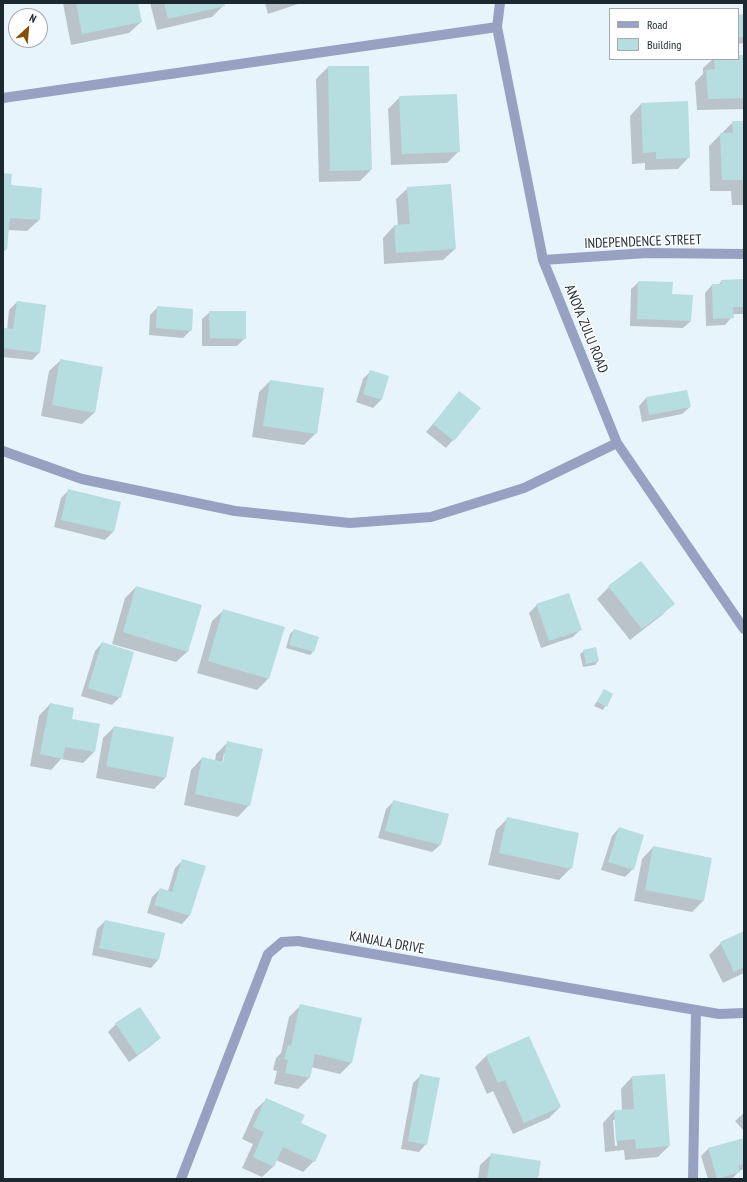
<!DOCTYPE html>
<html>
<head>
<meta charset="utf-8">
<style>
	body { margin:0 }
	#map { position:relative; width:747px; height:1182px; overflow:hidden; background:#e8f4fc; font-family:"PT Sans Narrow",sans-serif }
	canvas { display:block }
	.frame { position:absolute; inset:0; border:4px solid #1c282f; pointer-events:none }
	.legend { position:absolute; left:609px; top:8px; width:130px; height:52px; box-sizing:border-box; background:#fff; border:1px solid #a4a9ac; margin:0; padding:5px 7px; list-style:none; font-size:12px; color:#1c282f }
	.legend li { display:flex; align-items:center; gap:8px; height:20px }
	.legend b { width:20px; border:1px solid #a4a9ac }
	.north { position:absolute; left:8px; top:8px; width:40px; height:40px; box-sizing:border-box; background:#fff; border:1px solid #a4a9ac; border-radius:50%; rotate:26deg; font-size:11px; font-weight:700; line-height:16px; text-align:center; color:#1c282f }
	.north::after { content:''; display:block; margin:auto; width:14px; height:18px; background:#874e03; clip-path:polygon(50% 0,100% 100%,50% 72%,0 100%) }
</style>
</head>
<body>
<div id="map">
<canvas width="747" height="1182"></canvas>
<div class="frame"></div>
<ul class="legend">
<li><b style="height:5px;background:#97a2c2"></b>Road</li>
<li><b style="height:11px;background:#b6dddf"></b>Building</li>
</ul>
<div class="north">N</div>
</div>
<script>
const c = document.querySelector('canvas').getContext('2d');
c.lineJoin = 'round';
function fillPath(path, color) { c.fillStyle = color; c.fill(path, 'evenodd'); }
function trace(path, color, width, dash) { c.strokeStyle = color; c.lineWidth = width; c.lineCap = dash ? 'butt' : 'round'; c.setLineDash(dash || []); c.stroke(path); }
function write(font, color, halo, rows, align = 'center') {
  c.font = font + ' "PT Sans Narrow",sans-serif'; c.lineWidth = 3; c.setLineDash([]); c.textBaseline = 'middle'; c.strokeStyle = halo; c.fillStyle = color; for (const [text, x, y, turn = 0] of rows) {
    c.save(); c.translate(x, y); c.rotate((+turn || 0) * Math.PI / 180); c.textAlign = isNaN(turn) ? turn : align; if (halo) c.strokeText(text, 0, 0); c.fillText(text, 0, 0); c.restore();
  }
}
fillPath(new Path2D(`
	M63,3H137L141,22L129,33L71,45Z
	M150,3H223L224,5L212,17L157,30Z
	M265,3H301L268,14Z
	M744,15V43L738,44V16Z
	M738,56H744V109L697,110L695,82L703,74V68L713,59H738Z
	M328,67H368L371,170L360,181L319,182L316,79Z
	M400,97L458,152L447,163L391,165L388,109Z
	M641,104L689,157L678,169L645,170V163L632,164L630,116Z
	M733,122H744V205H732L731,191H710L709,146Z
	M3,174L39,220L27,231L8,230L6,249L3,252Z
	M408,188L455,249L443,260L384,264L383,238L394,226H398L396,199Z
	M744,280V314H732V317L725,325L706,326L705,293L712,285H718L722,281Z
	M639,282L671,295L691,321L683,328L630,326L631,289Z
	M17,302L39,353L32,360L3,357V329L7,330L9,310Z
	M158,307L191,330L183,338L149,335L150,315Z
	M210,312L245,338L237,346H202V319Z
	M61,360L94,413L82,424L41,416L49,371Z
	M370,372L388,377L381,400L373,408L356,402L363,379Z
	M270,381L316,433L304,445L252,437L259,392Z
	M460,392L453,440L446,448L426,432Z
	M646,398L690,407L682,414L642,422L639,406Z
	M69,490L120,503L113,532L105,540L54,527L61,498Z
	M641,562L674,603L662,615L630,640L597,599L609,587Z
	M136,587L188,651L176,662L112,644L125,598Z
	M537,605L581,629L573,637L541,648L529,613Z
	M224,610L268,679L257,690L197,673L212,621Z
	M294,630L313,652L310,655L286,648L290,634Z
	M102,643L120,697L112,705L81,696L95,651Z
	M584,651L598,661L595,665L583,667L580,654Z
	M604,690L612,694L603,710L594,706Z
	M50,704L71,719L94,752L83,763L61,759L51,770L30,766L39,716Z
	M114,727L165,778L154,789L96,778L103,738Z
	M228,742L249,805L238,817L184,805L191,770L202,758L215,761L216,754ZM224,754H226L223,767L221,766Z
	M394,801L440,845L432,852L378,838L386,809Z
	M507,819L571,868L559,880L488,865L496,830Z
	M619,828L633,869L625,877L601,870L612,836Z
	M653,847L711,859L703,901L692,912L634,901L642,859Z
	M183,860L205,867L189,916L182,924L147,913L152,897L160,889L168,891L175,868Z
	M105,921L164,934L158,960L151,968L92,955L97,929Z
	M744,932V973L723,983L709,955L721,943Z
	M300,1006L352,1062L340,1074L311,1067L309,1078L298,1089L274,1084L277,1071L273,1070L276,1058L281,1053L289,1017Z
	M116,1024L160,1038L152,1045L129,1062L108,1032Z
	M529,1037L560,1107L549,1118L513,1134L493,1091L487,1094L475,1067L486,1056Z
	M421,1075L426,1144L419,1152L401,1149L413,1083Z
	M632,1077L669,1146L658,1157L625,1160L624,1150L605,1152L603,1123L614,1111H622L621,1089ZM613,1120H616L617,1146H615Z
	M267,1099L314,1161L303,1172L276,1160L274,1166L262,1177L242,1168L253,1144L242,1139L255,1110Z
	M744,1113V1131L735,1121Z
	M744,1139V1169L739,1171L732,1179H708L701,1156L709,1148Z
	M492,1154L537,1179H478L480,1165Z`), '#0003');
fillPath(new Path2D(`
	M76,3H138L142,22L82,34Z
	M164,3H224L225,6L168,19Z
	M744,14V37H739L738,15Z
	M738,55H744V98L708,99L706,70L715,69L714,59H738Z
	M328,66H369L372,170L330,171Z
	M457,94L460,152L402,154L399,96Z
	M688,101L690,158L656,159V152L643,153L641,103Z
	M732,121H744V188L742,180H722L720,133H733Z
	M3,173L12,174L11,185L42,188L40,220L10,218L7,249H3Z
	M451,184L456,249L396,253L394,225L410,224L407,187Z
	M744,279V307H733L734,318L713,319L712,284H722L721,280Z
	M638,281L673,282L672,294L693,295L691,321L637,319Z
	M17,301L46,305L40,353L3,348V328L13,329Z
	M157,306L193,309L192,331L156,328Z
	M209,311H246V339L210,338Z
	M60,359L103,367L95,413L52,405Z
	M370,370L389,376L382,400L363,394Z
	M270,380L324,388L317,434L263,426Z
	M687,390L691,407L649,415L646,397Z
	M459,391L481,408L454,441L433,424Z
	M68,489L121,502L114,532L61,520Z
	M641,561L675,604L642,629L608,586Z
	M136,586L202,605L188,652L123,632Z
	M569,593L582,630L549,641L536,604Z
	M223,609L285,627L269,679L208,661Z
	M294,629L319,637L314,652L289,645Z
	M102,642L134,652L121,698L88,688Z
	M596,647L599,661L586,664L583,650Z
	M604,689L613,694L607,707L597,702Z
	M50,703L74,708L72,719L100,724L95,752L65,747L63,759L40,754Z
	M114,726L174,737L166,778L106,766Z
	M227,741L263,749L250,806L195,794L202,757L223,762Z
	M393,800L449,814L441,845L385,831Z
	M507,817L579,833L572,869L499,853Z
	M619,827L644,835L634,870L608,862Z
	M653,846L712,858L704,901L645,890Z
	M182,859L206,866L190,916L154,905L160,888L172,892Z
	M105,920L165,933L159,960L99,948Z
	M744,931V967L734,972L720,942Z
	M300,1004L362,1018L352,1063L315,1054L310,1078L285,1073L288,1060L284,1059L288,1045L291,1046Z
	M140,1007L161,1038L137,1055L115,1023Z
	M529,1036L561,1107L524,1123L505,1080L498,1083L486,1055Z
	M420,1074L440,1078L427,1145L408,1141Z
	M665,1074L670,1146L636,1149L635,1139L616,1141L614,1110L634,1109L632,1076Z
	M266,1098L305,1115L301,1123L327,1135L315,1162L283,1147L274,1167L253,1157L264,1132L253,1127Z
	M744,1138V1164L738,1166L740,1172L717,1179L708,1148Z
	M491,1153L541,1161L538,1179H487Z`), '#b6dddf');
trace(new Path2D(`
	M500,3L497,27L543,260L617,443L744,629
	M3,98L497,27
	M543,260L647,253L744,254
	M3,451L82,479L235,511L350,523L431,517L524,488L617,443
	M693,1179L696,1010`), '#97a2c2', 10);
trace(new Path2D(`
	M181,1179L268,954L282,942L298,941L719,1014L744,1013`), '#97a2c2', 10);
write('14px', '#1c282f', '#fff', [
	["INDEPENDENCE STREET",643,242,-2],
	["ANOYA ZULU ROAD",586,329,68],
	["KANJALA DRIVE",387,943,10]
]);
</script>
</body>
</html>
